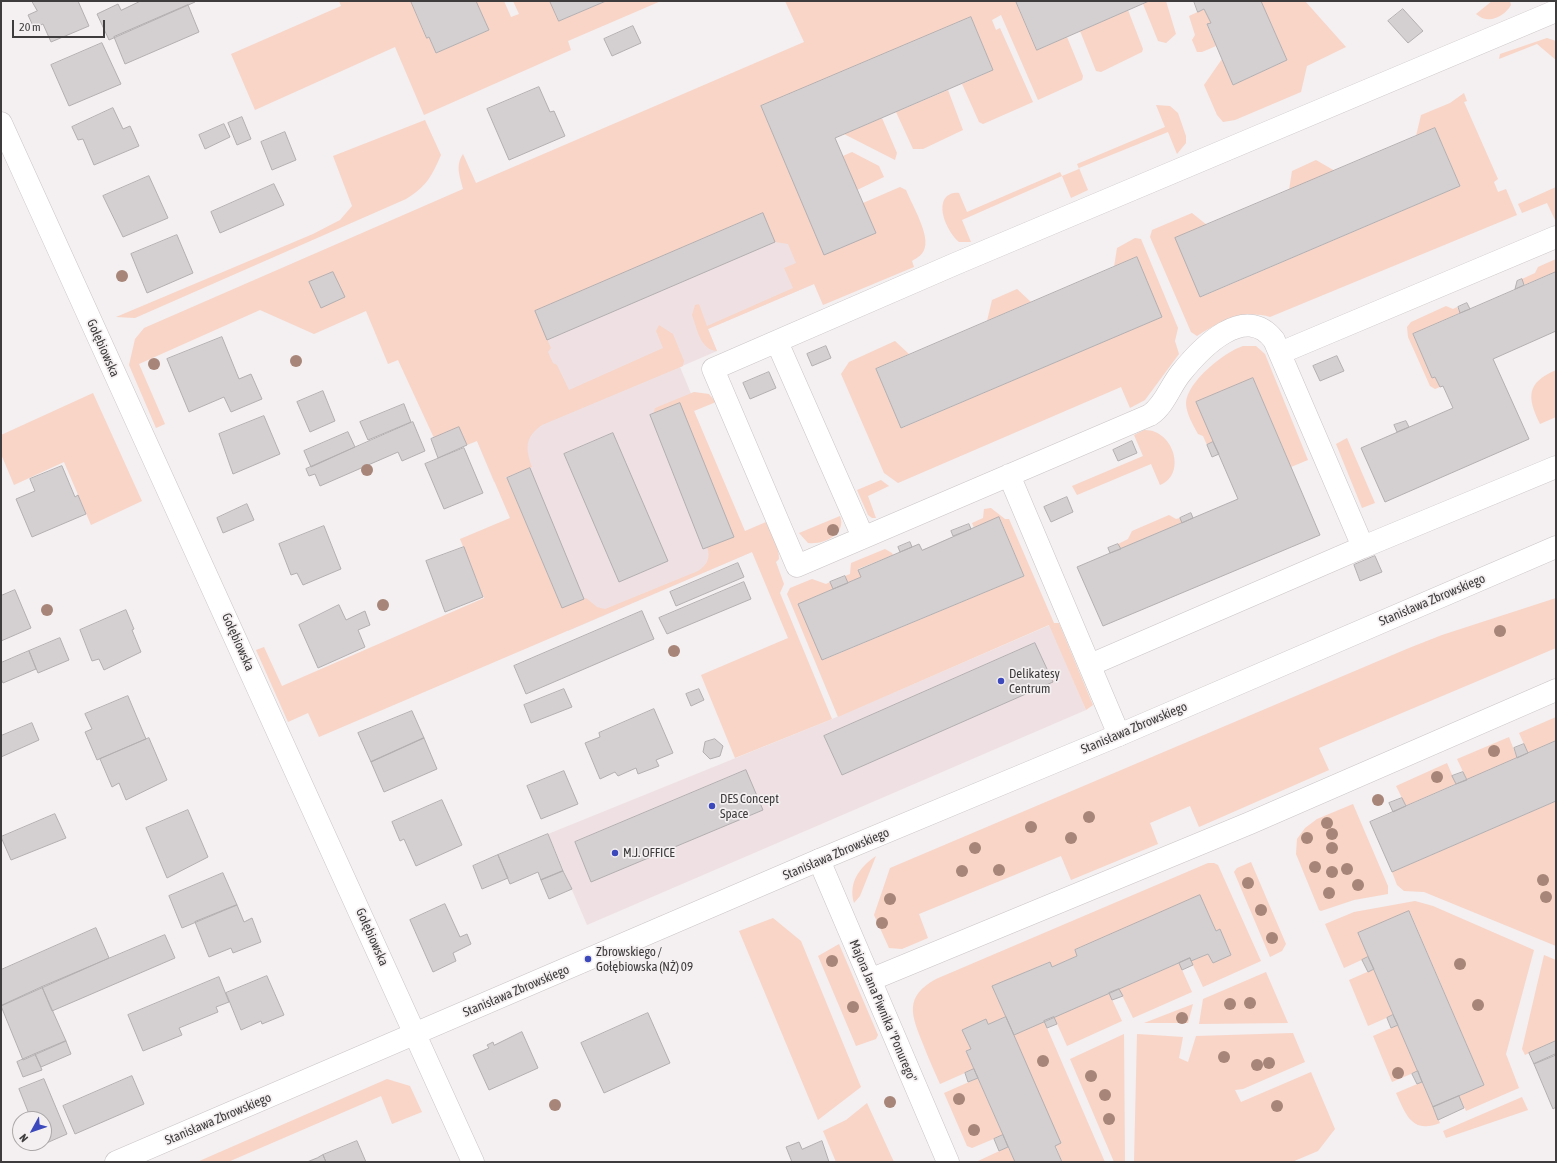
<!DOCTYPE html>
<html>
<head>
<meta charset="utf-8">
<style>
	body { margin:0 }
	#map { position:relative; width:1557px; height:1163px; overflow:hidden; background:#f4eff0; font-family:"Asap Condensed",sans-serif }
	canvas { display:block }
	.frame { position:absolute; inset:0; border:2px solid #3e3c3d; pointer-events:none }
	.north { position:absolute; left:12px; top:1111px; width:40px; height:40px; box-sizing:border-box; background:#f4eff0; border:1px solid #aba7a8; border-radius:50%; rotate:230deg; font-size:11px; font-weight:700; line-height:16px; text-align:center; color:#3e3c3d }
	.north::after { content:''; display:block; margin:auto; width:14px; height:18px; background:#3b49bd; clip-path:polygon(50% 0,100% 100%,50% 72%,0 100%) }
	.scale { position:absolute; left:12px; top:20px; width:93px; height:18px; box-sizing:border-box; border:2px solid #3e3c3d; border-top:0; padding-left:5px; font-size:12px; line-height:14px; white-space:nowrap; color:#3e3c3d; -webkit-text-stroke:3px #f4eff0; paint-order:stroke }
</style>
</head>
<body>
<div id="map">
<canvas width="1557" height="1163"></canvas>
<div class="frame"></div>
<div class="north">N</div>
<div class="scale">20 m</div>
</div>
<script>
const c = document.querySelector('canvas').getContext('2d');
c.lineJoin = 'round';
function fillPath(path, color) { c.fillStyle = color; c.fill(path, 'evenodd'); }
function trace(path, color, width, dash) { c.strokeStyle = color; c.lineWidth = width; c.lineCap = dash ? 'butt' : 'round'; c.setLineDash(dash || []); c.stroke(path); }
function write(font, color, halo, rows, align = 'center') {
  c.font = font + ' "Asap Condensed",sans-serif'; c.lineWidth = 3.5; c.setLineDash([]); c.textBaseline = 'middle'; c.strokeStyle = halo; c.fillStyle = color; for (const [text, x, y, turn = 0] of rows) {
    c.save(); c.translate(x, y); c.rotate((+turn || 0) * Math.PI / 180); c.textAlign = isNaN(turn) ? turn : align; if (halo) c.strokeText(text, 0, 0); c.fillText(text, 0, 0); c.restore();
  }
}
fillPath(new Path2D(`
	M776,198L814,284L708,329L717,351L680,367L692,396L694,411L752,552L568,631L561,613L562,608L507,478L494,482L477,441L524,305Z
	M1050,625L1086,710L587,925L548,834L832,719Z`), '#efe1e3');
fillPath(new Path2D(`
	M339,1H411L427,38L429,37L436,53L489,30L476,1H504L511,17L519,14L513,1H550L559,21L606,1H661L568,41L571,50L424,115L395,47L255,110L231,54L341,6Z
	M785,1H1016L1037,50L1067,37L1083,76L1082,80L1038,100L1001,15L992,20L996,30L1000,28L1033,102L983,124L979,122L962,84L993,70L971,17L761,106L824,254L863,203L900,187L906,190C912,205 931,236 924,250C922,255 917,258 912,261L914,267L823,305L814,284L708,329L717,351C700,350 697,328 692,315L695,305L699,304L707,326L793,288L784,268L796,263L788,244L775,242L762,213L535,311L551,348L548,352L553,363L557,365L569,390L663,348L656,331L659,325L673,334L684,361L683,366L542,425C525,437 525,448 532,467L504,478H507L562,608L586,598L597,607L605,609L698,571C707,565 711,558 707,547L734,537L680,404L653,414L655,408L694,392L709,394L716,402L694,411L745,531L766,522C772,534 779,546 779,559L776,562L784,584L780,593L832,719L735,758L701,675L788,638L752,552L319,737L308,713L288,722L256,650L264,647L282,686L484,598L460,539L510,518L477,441L467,445L459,428L434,438L398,360L388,364L366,311L314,334L260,310L139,364L165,424L156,428L129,365L135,339L144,328L463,189C460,176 455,166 463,154L476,183L804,42Z
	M1149,1H1166L1176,34L1166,43L1158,41L1143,4Z
	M1261,1H1305L1346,47L1307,66L1301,92L1235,120L1223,122L1217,115L1204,85L1222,59L1233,85L1287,60Z
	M1492,1H1510L1511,5C1504,17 1488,25 1476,14Z
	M1204,9L1211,23L1207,25L1216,46L1202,52H1197L1192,40L1195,35L1189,16Z
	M1128,10L1143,49L1142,52L1101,72L1096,71L1080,31Z
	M1547,38L1556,41V60L1537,44L1499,59L1500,54Z
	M948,90L963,130L923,149H913L896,112Z
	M1464,93L1467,101L1464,102L1498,179L1494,182L1498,192L1506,189L1517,215L1270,317C1243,309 1219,322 1197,336L1191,332L1150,237L1152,230L1192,213L1207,225L1201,297L1460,186L1435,128L1416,136L1421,115L1450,103Z
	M1156,105L1170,106L1178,113L1186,136V143L1177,154L1168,132L1079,168L1088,190L1071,198L1062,176L962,220L971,242H959C949,234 935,207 947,196C951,193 955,192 959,193L967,212L1060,172L1062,176L1079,169L1077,164L1165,127Z
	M882,118L897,153L895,160L844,134Z
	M425,120L441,155C432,176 426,187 406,199L135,318L116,317L313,234L340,220L352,206L333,156Z
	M852,152L879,166L884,177L857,190L843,156Z
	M1316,160L1335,171L1289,190L1292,171Z
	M1556,187V222L1547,203L1522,213L1518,204Z
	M1135,238L1141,239L1178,328L1175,341L1179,354L1145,400L1130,408L1121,387L898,483L884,473L841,374L849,362L895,341L909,354L876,369L902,428L1161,317L1137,257L1114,267L1117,248Z
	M1556,259V272L1524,285L1522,279L1535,273L1538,267Z
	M1017,289L1031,302L987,321L992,300Z
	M1446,306L1453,309L1457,307L1460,313L1413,334L1432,378L1435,377L1440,387L1435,389L1430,386L1408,337L1407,327L1411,322Z
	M1243,346H1256L1265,354L1308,460L1291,467L1253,378L1213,442L1207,445L1203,436L1198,434C1193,425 1186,413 1186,403C1187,382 1224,352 1243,346Z
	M1556,370V417L1540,424C1527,397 1526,383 1556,370Z
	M93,393L142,501L91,525L64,462L14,485L1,454V435Z
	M1144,430C1174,429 1187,475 1160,485L1151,464L1077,495L1072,486L1143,456L1134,435Z
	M1347,438L1375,503L1362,508L1336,444Z
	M881,480L889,486L868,496L876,518H872L868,515L857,490Z
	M991,508L1005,519H1009L1054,623H1059L1093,705L1086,710L1049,625L838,717L787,594L790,588L812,579L826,584L830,582L833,589L799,604L823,660L1024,576L1000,518L974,528L972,523L983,518L984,509Z
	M1169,515L1176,519L1180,518L1182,523L1121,549L1118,544L1128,539L1132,531Z
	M840,516C847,534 824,545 808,543L799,533Z
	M885,549L892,553L893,555L858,569L861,577L848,583L845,576L850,574L851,563Z
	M1556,598V648L1319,748L1329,770L1199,827L1190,806L1150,823L1158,844L1071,880L1061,856L919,914L928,938L902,949L889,948L874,915L890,868L1409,648L1442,635Z
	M1556,717V741L1528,753L1519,733Z
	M1509,737L1517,758L1467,780L1457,759Z
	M1447,763L1456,784L1406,806L1396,786Z
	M1556,801V946L1424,892L1404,891L1397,885L1392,872Z
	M1353,804L1388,886V894L1354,900L1321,911L1319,910L1296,854L1297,839L1305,828L1317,819Z
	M876,856L860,896L854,903C848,882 860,867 876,856Z
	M1251,862L1286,944L1282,951L1270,957L1234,872L1237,868Z
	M1208,863H1214L1218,865L1261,961L1203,987L1191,961L1208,954L1213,963L1231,955L1220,929L1216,931L1200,896L1075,950L1077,956L1052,967L1049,962L993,986L1006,1017L988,1024L986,1019L963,1030L971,1049L966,1051L974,1069L940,1084C934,1071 928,1057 923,1044C911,1014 904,997 936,979Z
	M1415,901L1433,906L1534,950L1506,1054L1519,1088L1466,1111L1459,1096L1484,1085L1410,912L1359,933L1368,957L1344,968L1325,924L1354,912Z
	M773,918L801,941L861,1087L818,1120L739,931Z
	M839,944L878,1035L876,1039L856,1046L818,956Z
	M1544,955L1556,960V1041L1525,1055L1522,1049Z
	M1179,963L1192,992L1133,1018L1119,989Z
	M1374,969L1393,1015L1368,1026L1349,980Z
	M1266,972L1288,1023L1199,1024L1203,999Z
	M1109,993L1122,1021L1067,1046L1054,1017Z
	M1193,1004L1188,1023H1144Z
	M1044,1021L1105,1162H1062L1014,1035Z
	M1398,1025L1418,1071L1392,1082L1373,1036Z
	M1293,1033L1305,1062L1243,1089L1235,1090L1241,1102L1311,1072L1335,1129L1318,1151L1292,1162H1134L1137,1034L1183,1037L1179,1058L1188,1062L1196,1036Z
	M1124,1034L1125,1162H1114L1070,1059Z
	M978,1078L1003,1135L972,1148L967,1146L944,1093Z
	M387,1079L410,1086L422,1112L392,1124L381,1096L228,1162H197Z
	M1422,1082L1440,1123C1412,1134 1406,1115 1396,1093Z
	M1522,1097L1528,1110L1446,1138L1443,1131Z
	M867,1103L894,1162H836L823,1131L846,1120Z
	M1008,1147L1015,1162H977L978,1161Z`), '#f8d5c7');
const building = new Path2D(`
	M32,1H78L89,26L51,42L43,24L34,28L28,15L37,11Z
	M141,1H195V2L109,40L97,14L118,4L121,10Z
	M411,1H476L489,30L436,53L429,37L427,38Z
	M550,1H606L559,21Z
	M1016,1H1149L1037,50Z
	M1194,1H1261L1287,60L1233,85L1207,24L1211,23L1204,9L1198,12Z
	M188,5L199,32L125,64L114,37Z
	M1403,9L1423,31L1408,43L1388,21Z
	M971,17L993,70L835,138L876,233L824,255L761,106Z
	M633,26L641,43L612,56L604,39Z
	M102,43L121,84L69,106L51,65Z
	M539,87L550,112L554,111L565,136L509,160L487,109Z
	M113,108L123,129L130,126L139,146L94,165L83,139L78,140L72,127Z
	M242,117L251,139L237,145L228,123Z
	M224,124L230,137L205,149L199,135Z
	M1435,128L1460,186L1200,297L1175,238Z
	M285,132L296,160L272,170L261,142Z
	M149,176L168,218L123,237L103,196Z
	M274,184L284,205L220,233L211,212Z
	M763,213L775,242L547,340L535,311Z
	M177,235L193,273L147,293L131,254Z
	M1137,257L1162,317L901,428L876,369Z
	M333,272L345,297L321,308L309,282Z
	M1556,272V331L1493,359L1529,439L1385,502L1361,448L1453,408L1443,386L1440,387L1435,377L1432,378L1413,334Z
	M1522,279L1524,285L1515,289L1517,281Z
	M1467,303L1470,309L1460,313L1458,307Z
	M222,337L239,379L251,374L262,399L231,412L224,397L189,412L167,359Z
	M826,346L831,358L812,366L807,354Z
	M1337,356L1344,371L1320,381L1313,366Z
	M769,372L776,388L750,399L743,383Z
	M1253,378L1320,535L1103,626L1077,567L1238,499L1196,402Z
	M323,391L335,421L310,432L297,402Z
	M680,403L734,537L703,549L650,415Z
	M404,404L411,422L368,440L360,422Z
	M264,416L280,454L233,474L219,434Z
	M1406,421L1409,427L1397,432L1394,425Z
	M413,422L425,451L402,461L398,452L320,486L315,474L309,476L306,469Z
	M459,427L467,445L438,458L431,439Z
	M348,432L355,447L311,467L304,451Z
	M613,433L668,561L619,582L564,454Z
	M1132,441L1137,453L1118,461L1113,450Z
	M1213,442L1219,454L1212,457L1207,445Z
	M464,448L483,493L444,509L425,464Z
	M62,466L75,497L78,495L86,514L32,537L16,499L35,491L30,479Z
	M530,468L584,599L562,608L507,478Z
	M1067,497L1073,512L1051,522L1044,507Z
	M247,504L254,520L223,533L217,518Z
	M1191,513L1193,518L1182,523L1180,518Z
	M999,517L1024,576L822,660L798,604L861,577L858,570L919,544L922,550Z
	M969,524L971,529L953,536L951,531Z
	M324,526L341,569L303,585L297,573L291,575L279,544Z
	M910,542L912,547L900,552L898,547Z
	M1118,544L1121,549L1110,553L1108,548Z
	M464,547L483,597L445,612L426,561Z
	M1375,556L1382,572L1360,581L1354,565Z
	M738,563L744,577L676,606L670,592Z
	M845,576L848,583L833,589L830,582Z
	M744,582L751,599L667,634L659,618Z
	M15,590L31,628L1,641V596Z
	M339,605L346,620L365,611L370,625L358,630L365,647L318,668L299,625Z
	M126,610L134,629L132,630L141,652L104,670L99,659L92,661L80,630Z
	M642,611L654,639L526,694L514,666Z
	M60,638L69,660L38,673L29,651Z
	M1035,643L1053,682L842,775L824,736Z
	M29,651L36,669L3,683L1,679V663Z
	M564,689L572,707L531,723L524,705Z
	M699,689L704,700L691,706L686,694Z
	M128,696L146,739L97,760L85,732L92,729L85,714Z
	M654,709L673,753L656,760L659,766L638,774L636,768L618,776L615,772L600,779L585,743L600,737L599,733Z
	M412,711L424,738L371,762L358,733Z
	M32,723L39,740L1,757V736Z
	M149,738L167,780L126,800L119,783L112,787L100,759Z
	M424,738L437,769L384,792L371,762Z
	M715,739L723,746L720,756L710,759L703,752L705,742Z
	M1556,741V801L1392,872L1370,822Z
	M1524,744L1528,753L1517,758L1514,748Z
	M746,770L763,810L591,882L575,842Z
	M564,771L578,804L541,819L527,786Z
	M1463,772L1467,780L1456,784L1452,776Z
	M1402,798L1406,806L1393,812L1389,803Z
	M442,800L462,845L416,866L404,839L400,841L392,822Z
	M188,810L208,857L167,878L146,828Z
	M55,814L66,838L11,860L1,837Z
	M548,834L563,871L541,880L538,872L510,884L498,855Z
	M498,855L508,878L482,889L473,866Z
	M563,871L572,889L549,899L541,880Z
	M223,873L237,905L182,928L169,896Z
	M1200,895L1216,931L1220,929L1231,955L1213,963L1208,954L1191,961L1190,958L1014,1035L992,986L1050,962L1052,967L1077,956L1075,950Z
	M445,904L460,937L467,934L471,944L453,953L456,961L433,972L410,920Z
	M237,905L244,922L252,918L261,942L233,953L231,948L209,957L195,922Z
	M1409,911L1484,1085L1433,1107L1358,933Z
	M96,928L109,958L1,1006V970Z
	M165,935L175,958L52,1011L42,987Z
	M1368,957L1374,969L1368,972L1362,960Z
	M1190,958L1193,965L1182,970L1179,963Z
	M267,976L284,1015L262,1024L261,1021L241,1030L226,993Z
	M219,977L229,1002L216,1007L218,1012L179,1028L182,1035L143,1051L128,1015Z
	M42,987L66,1041L23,1060L1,1006Z
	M1119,989L1123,996L1112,1000L1109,993Z
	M648,1013L670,1063L604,1093L581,1043Z
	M1393,1015L1398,1025L1391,1028L1387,1018Z
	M1006,1017L1061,1143L1055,1146L1062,1162H1015L966,1051L971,1049L962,1030L986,1019L988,1024Z
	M1054,1017L1057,1024L1047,1028L1044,1021Z
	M522,1032L538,1068L489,1090L473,1055L489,1048L487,1045L493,1042L494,1045Z
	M66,1041L71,1054L41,1067L35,1054Z
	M1556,1041V1055L1534,1064L1529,1053Z
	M35,1054L42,1070L23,1077L17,1062Z
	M1556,1054V1107L1553,1109L1534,1064Z
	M974,1069L978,1078L968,1082L965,1073Z
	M1418,1071L1422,1082L1417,1084L1412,1074Z
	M132,1076L144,1104L75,1134L63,1106Z
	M44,1079L67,1134L42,1145L41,1143H44V1119H31L19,1089Z
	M1459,1096L1464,1108L1438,1120L1433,1107Z
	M1003,1135L1008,1147L999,1151L994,1139Z
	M357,1141L366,1162H326L323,1155Z
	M822,1141L829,1162H792L786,1147L799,1142L802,1149Z
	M323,1155L326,1162H307L317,1158Z`);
fillPath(building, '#d4d0d2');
trace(building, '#b3afb1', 1);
const minor = new Path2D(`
	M1556,11L955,264L713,369L797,566L1150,415C1165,405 1170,386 1181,373C1201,348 1245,302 1274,340L1363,547L1556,467
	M1,123L473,1162
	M777,342L863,537
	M1280,353L1556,237
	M1009,475L1119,735
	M1090,665L1363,547
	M819,860L948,1162
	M870,980L1250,823L1556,690`);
const major = new Path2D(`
	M116,1162L819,860L1119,735L1556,547`);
trace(minor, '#c9c4c5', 23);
trace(major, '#c9c4c5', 23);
trace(minor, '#fff', 22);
trace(major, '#fff', 22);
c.fillStyle = '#a78578';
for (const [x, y] of [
	[122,276],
	[296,361],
	[154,364],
	[367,470],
	[833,530],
	[383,605],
	[47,610],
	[1500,631],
	[674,651],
	[1494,751],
	[1437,777],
	[1378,800],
	[1089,817],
	[1327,823],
	[1031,827],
	[1332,834],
	[1071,838],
	[1307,838],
	[975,848],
	[1332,848],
	[1315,867],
	[1347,869],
	[999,870],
	[962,871],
	[1332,872],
	[1543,880],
	[1248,883],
	[1358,885],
	[1329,893],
	[1546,897],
	[890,899],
	[1261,910],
	[882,923],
	[1272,938],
	[832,961],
	[1460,964],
	[1250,1003],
	[1230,1004],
	[1478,1005],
	[853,1007],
	[1182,1018],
	[1224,1057],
	[1043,1061],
	[1269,1063],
	[1257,1065],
	[1398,1073],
	[1091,1076],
	[1105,1095],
	[959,1099],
	[890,1102],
	[555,1105],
	[1277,1106],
	[1109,1119],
	[974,1130]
]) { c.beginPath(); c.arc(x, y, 6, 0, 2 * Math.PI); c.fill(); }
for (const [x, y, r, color] of [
	[1001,681,4,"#3b49bd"],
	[712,806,4,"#3b49bd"],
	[615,853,4,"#3b49bd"],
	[588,959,4,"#3b49bd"]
]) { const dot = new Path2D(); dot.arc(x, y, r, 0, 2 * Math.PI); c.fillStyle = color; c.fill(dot); trace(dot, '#f4eff0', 1.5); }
write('13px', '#3e3c3d', '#f4eff0', [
	["Gołębiowska",103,348,66],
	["Stanisława Zbrowskiego",1432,600,-23],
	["Gołębiowska",238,642,66],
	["Stanisława Zbrowskiego",1134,728,-23],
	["Stanisława Zbrowskiego",836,854,-23],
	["Gołębiowska",372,937,66],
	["Stanisława Zbrowskiego",516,991,-23],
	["Majora Jana Piwnika \"Ponurego\"",883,1011,67],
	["Stanisława Zbrowskiego",218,1119,-23]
]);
write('13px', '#3e3c3d', '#f4eff0', [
	["Delikatesy",1009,674],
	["Centrum",1009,689],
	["DES Concept",720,799],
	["Space",720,814],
	["M.J. OFFICE",623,853],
	["Zbrowskiego /",596,952],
	["Gołębiowska (NŻ) 09",596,967]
], 'left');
</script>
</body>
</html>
